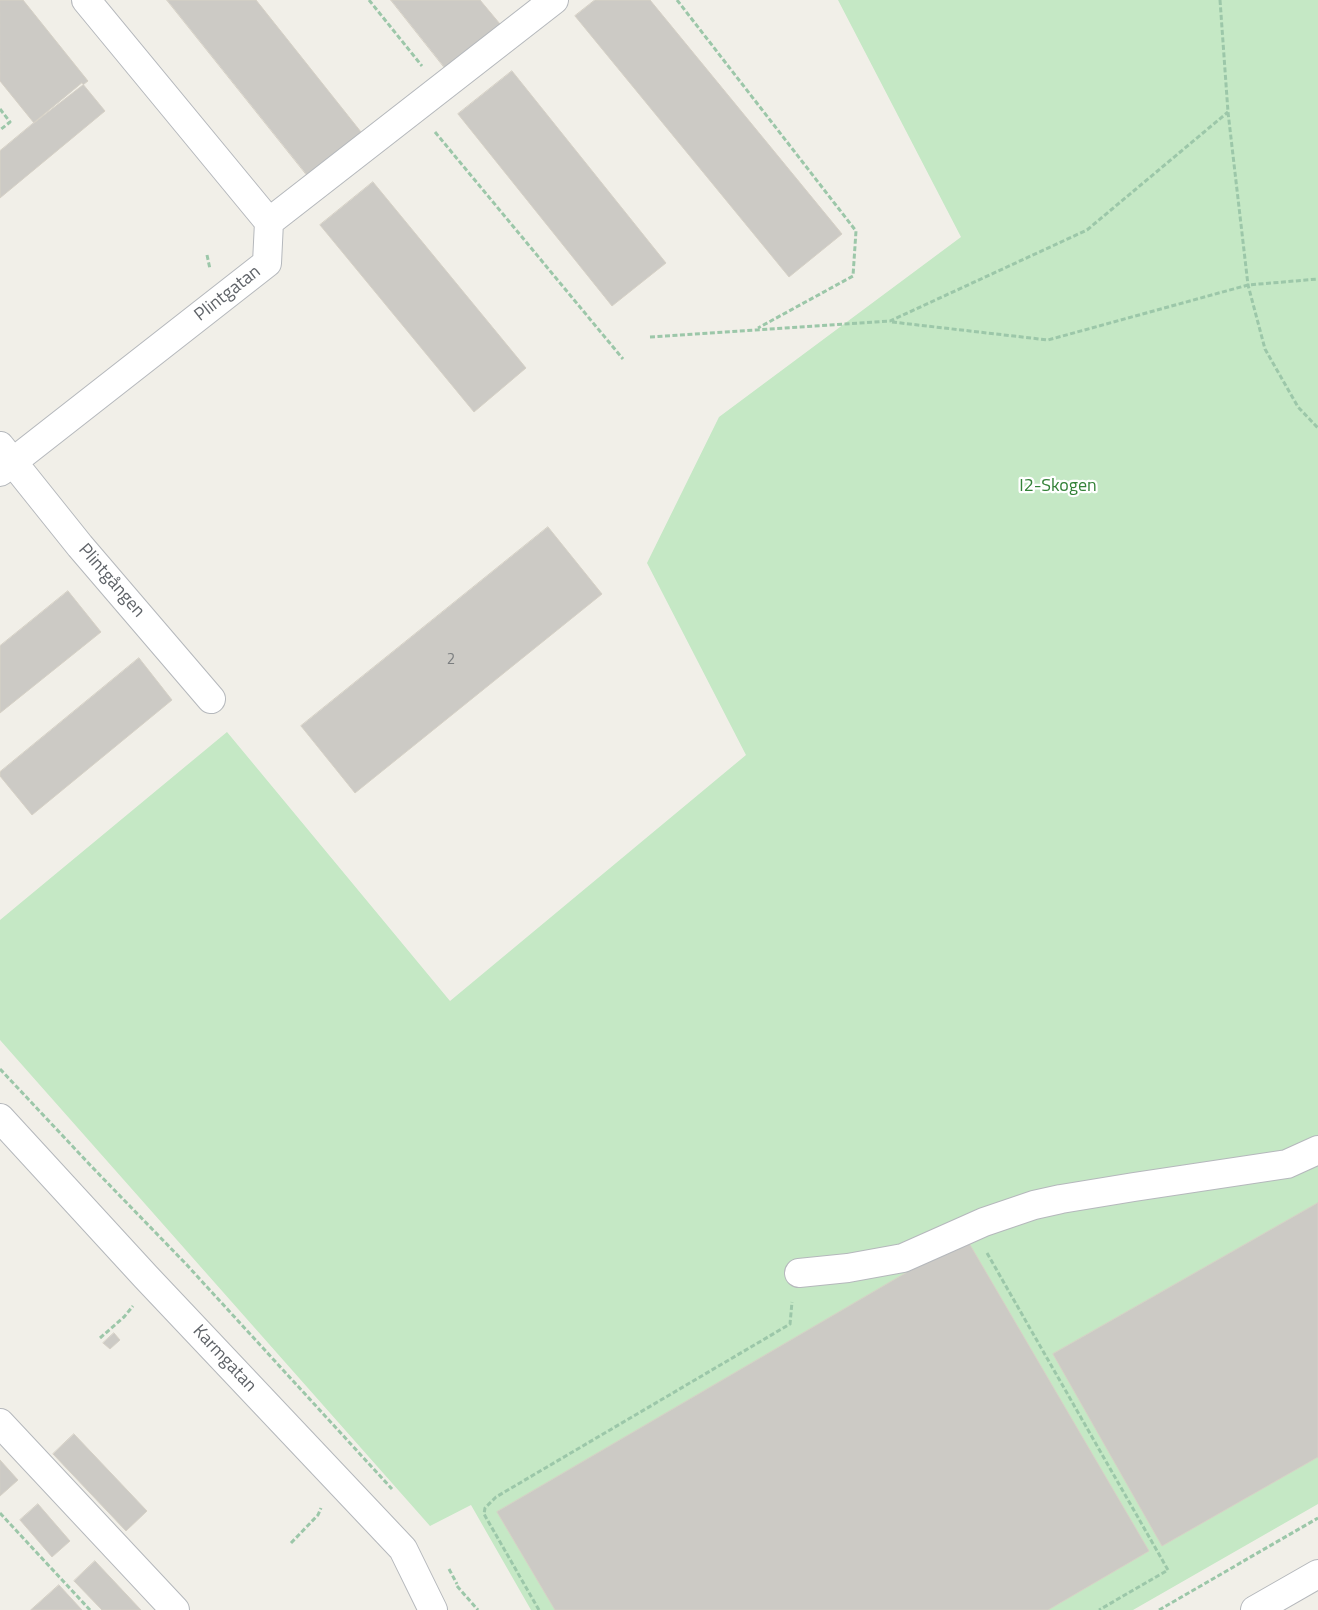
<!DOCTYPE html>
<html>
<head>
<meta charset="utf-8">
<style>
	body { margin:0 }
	canvas { display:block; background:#f1efe8 }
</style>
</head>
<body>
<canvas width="1318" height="1610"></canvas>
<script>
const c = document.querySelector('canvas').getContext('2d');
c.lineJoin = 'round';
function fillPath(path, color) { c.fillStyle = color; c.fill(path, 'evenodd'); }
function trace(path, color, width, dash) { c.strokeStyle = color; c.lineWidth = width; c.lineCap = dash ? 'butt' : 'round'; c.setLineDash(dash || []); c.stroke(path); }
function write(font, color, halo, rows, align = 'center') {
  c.font = font + ' "Titillium Web",sans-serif'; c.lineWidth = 4.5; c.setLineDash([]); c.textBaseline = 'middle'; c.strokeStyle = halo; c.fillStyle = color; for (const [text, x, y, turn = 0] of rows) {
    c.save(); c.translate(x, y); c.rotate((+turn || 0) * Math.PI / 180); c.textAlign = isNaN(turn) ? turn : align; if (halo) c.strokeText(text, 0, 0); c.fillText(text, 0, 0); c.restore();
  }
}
fillPath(new Path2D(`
	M838,0H1318V1504L1133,1610H531L471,1505L430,1526L0,1040V920L227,732L450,1001L746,755L647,563L719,417L961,237Z`), '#c5e8c5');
const building = new Path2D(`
	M0,0H23L88,81L34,123L0,81Z
	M167,0H256L365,137L311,180Z
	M391,0H480L500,24L445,68Z
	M595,0H650L842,234L789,277L575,16Z
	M512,71L666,263L612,306L458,114Z
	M82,83L105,111L0,198V151Z
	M373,182L526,368L474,412L320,225Z
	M548,527L602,594L355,793L301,726Z
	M68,591L101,632L0,713V646Z
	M139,658L172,700L32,815L0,776V772Z
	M1318,1203V1457L1162,1546L1053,1354Z
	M966,1238L1149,1551L1048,1610H555L497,1512Z
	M114,1333L120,1340L110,1349L103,1343Z
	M74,1434L147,1511L126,1531L53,1454Z
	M0,1460L18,1480L0,1496Z
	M38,1504L70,1541L52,1557L20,1520Z
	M95,1561L141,1610H102L74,1581Z
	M59,1585L82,1610H31Z`);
fillPath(building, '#cccac5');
trace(building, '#d6d1c6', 1);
const minor = new Path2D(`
	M269,222L554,0
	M0,446L80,546L211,699
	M0,472L267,263L269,222L86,0
	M0,1118L146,1277L403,1549L433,1610
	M799,1273L848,1268L903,1258L984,1222L1034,1205L1061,1199L1134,1187L1287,1164L1318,1150
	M0,1423L175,1610
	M1255,1610L1318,1574`);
trace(minor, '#b5b8bc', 30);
trace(new Path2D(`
	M369,0L422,66
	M677,0L856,231L853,276L758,328
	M1220,0L1228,112L1248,285L1265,349L1298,407L1318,428
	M0,109L10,122L0,130
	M435,132L623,359
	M207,255L210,269
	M892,322L1048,340L1248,285L1318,279
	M650,337L890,321L1087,230L1228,112
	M0,1069L92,1167L186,1264L392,1489
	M987,1253L1168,1570L1099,1610
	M100,1338L124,1317L133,1306
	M0,1513L90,1610
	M291,1543L318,1515L321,1508
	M449,1569L457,1584
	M457,1586L478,1610
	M539,1610L484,1514L485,1508L496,1497L790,1324L792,1302
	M1159,1610L1318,1518`), '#9cc7a9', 3, [5, 2.5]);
trace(minor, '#fff', 28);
write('15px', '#7a7d7f', null, [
	["2",451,660]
]);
write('18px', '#5f6368', '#fff', [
	["Plintgatan",228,294,-38],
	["Plintgången",111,581,49],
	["Karmgatan",224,1359,47]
]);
write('18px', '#348238', '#fff', [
	["I2-Skogen",1058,487]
]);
</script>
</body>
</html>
